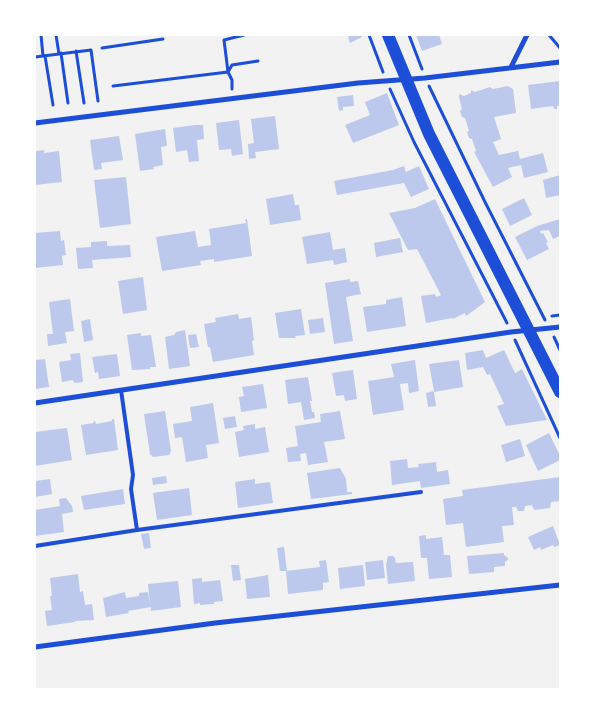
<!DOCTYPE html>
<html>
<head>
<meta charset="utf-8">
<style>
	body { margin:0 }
	#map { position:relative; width:595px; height:724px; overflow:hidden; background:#f2f2f2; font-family:Barlow,sans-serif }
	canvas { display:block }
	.frame { position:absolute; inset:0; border:36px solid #fff; pointer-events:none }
</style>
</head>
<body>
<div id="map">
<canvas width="595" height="724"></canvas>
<div class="frame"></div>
</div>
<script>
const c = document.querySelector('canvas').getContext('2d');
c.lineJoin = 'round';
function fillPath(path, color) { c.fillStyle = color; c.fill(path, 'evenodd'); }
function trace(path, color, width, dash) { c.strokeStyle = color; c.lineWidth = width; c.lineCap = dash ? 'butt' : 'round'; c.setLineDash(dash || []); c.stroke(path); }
fillPath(new Path2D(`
	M352,35H361L362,37L350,43L348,37Z
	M416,35H439L442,44L422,51Z
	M560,81V105L557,106V109H554L553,106L531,109L528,85Z
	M508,86L513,89L516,113L494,117L501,139L493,142L499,155L518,151L520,159L543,153L548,172L524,178L521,165L508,168L512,177L493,187L474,152L476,151L472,139L469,138L467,132L469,131L465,118L462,117L460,111L462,109L459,97V94L464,96L471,93V90L475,92L490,87L493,89Z
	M387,93L399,125L353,143L345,125L370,115L365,102Z
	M353,95L354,106L343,107V110L339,111L337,97Z
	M275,116L279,149L255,152L256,158L249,159L248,144L254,143L251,119Z
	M239,120L243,154L232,156L231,149L219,150L216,123Z
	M195,125H203L204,139L197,140L199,161L189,162L187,150L176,152L173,128Z
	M165,129L167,146L161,147L163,165L153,167L154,169L140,171L135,134Z
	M119,136L123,160L101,163L102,169L94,170L90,140Z
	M44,150V153L59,151L62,182L35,185V154L36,151Z
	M404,166L406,172L419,166L429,189L411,197L404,183L337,195L334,181L393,170Z
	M560,175V195L546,198L543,180Z
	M126,177L131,224L100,228L94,180Z
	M293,194L295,205H299L301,220L270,225L266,199Z
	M524,198L532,215L510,226L502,209Z
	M435,199L485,302L466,316L465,313L453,319L452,318L426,323L421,296L435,294L436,297L441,295L417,249L408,250L389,213L415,208Z
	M245,219H247L252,256L214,262V259L200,261L201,265L162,271L156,237L195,231L198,247L211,245L209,229L246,223Z
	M560,219V236L553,239L549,230L540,231L541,234L543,233L548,242L546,243L549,249L527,260L515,237L537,226Z
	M60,231L61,241L64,240L66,255L62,256L63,265L35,268V233Z
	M330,232L333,250L345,248L347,262L334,265L333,260L307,264L302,237Z
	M400,238L403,252L376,257L374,243Z
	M107,241V246L130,245L131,257L92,260L93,268L78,269L76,248L91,247V242Z
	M143,277L147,310L123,314L118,281Z
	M350,279V282L358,281L361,294L346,297L353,341L334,344L325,283Z
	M402,297L406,326L367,332L363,307L386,304V300Z
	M70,299L74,331L65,332L67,343L48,346L47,334H53L49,302Z
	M301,309L305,335L295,336L296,338H279L275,313Z
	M238,314L239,319L251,317L254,340L252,341L254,355L213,362L210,347H208L204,324L216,322L215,318Z
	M323,318L325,332L310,334L308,320Z
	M90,319L93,340L84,342L81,321Z
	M185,330L190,366L169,369L165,337L174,335L176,332Z
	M141,333V336L151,335L156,367H150V369L132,370L127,335Z
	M196,334L199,347L190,348L188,335Z
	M483,350L486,358L504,350L515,373L522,369L547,420L506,426L497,406L504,404L490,374L487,375L483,367L467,370L465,353Z
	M80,353L83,382L74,383L73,380L62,382L59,362L71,360L70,354Z
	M117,354L120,376L99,379L98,372L95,373L92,357Z
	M45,359L49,387L35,389V360Z
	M415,360L419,391L409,393L408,383L400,384L404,410L373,415L368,381L394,377L391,364Z
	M459,360L463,387L434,392L436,406L428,407L426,393L434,391L429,364Z
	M353,370L357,399L345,401L344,395L336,396L332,373Z
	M308,377L312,401H310L312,412H314L315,418L304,420L301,402L288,404L285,380Z
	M263,384L267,408L241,412L239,397L244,396L242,387Z
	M213,403L219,443L206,445L208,458L186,462L182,437L175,438L173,424L192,421L190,407Z
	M165,411L171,451L169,455L153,457L150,454L144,414Z
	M340,411L345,439L324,442L328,462L308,465L306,453L300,454L301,461L288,462L286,448L298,446L295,426L321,422L320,414Z
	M235,416L237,427L225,429L223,418Z
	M112,419H114L118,450L86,455L81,425L94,423L93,422L95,421L96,424L112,421Z
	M255,424V429L265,427L269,452L239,457L235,432L244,430L243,426Z
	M67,428L72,460L35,466V432Z
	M549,433L560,456V460L538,471L526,445Z
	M520,439L525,456L506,462L501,445Z
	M407,459L408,468L419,467L418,464L436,462L437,472L448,470L450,484L421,488L420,481L392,485L390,461Z
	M340,468L346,479L347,492H352V494L311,499L307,473Z
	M166,476L167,483L153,485L152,478Z
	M560,477V501L551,502L550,508L535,510L533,508L532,505L525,506L524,511H518L516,507H512L514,525L502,526L504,542L466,547L463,523L446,525L443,499L463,496L462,490Z
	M50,479L52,494L35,497V481Z
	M255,479V484L270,482L273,503L238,508L235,482Z
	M189,488L192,515L157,520L153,493Z
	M123,489L125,504L84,510L81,496Z
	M66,498L72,506L73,512L62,514L64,532L35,536V510L60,506L59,499Z
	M553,526L560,545L554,547L553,545L541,550L540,547L534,550L528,537Z
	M149,533L151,548L144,549L141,534Z
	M426,535V539L442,537L444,555H450L452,577L429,579L427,558H421L419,536Z
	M284,547L287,571H280L277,548Z
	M504,553V555L508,558V560L505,562V566L494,567V572L469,574L467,556Z
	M388,556H393L395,558L396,563L413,562L415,581L388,584L386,565Z
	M326,560L329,582L323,583V590L288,594L286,571L320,567L319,561Z
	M383,560L385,578L367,580L365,562Z
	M231,565H239L241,580L233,581Z
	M363,565L365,586L340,589L338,568Z
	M78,574L80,592L83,591L85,605L92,604L94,620L75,621V622L47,626L45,611L52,610L50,596H52L50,578Z
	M268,575L270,597L247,599L245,579Z
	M202,578V582L220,580L223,601L214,602V604L200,605V603L194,604L192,579Z
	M178,581L181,607L151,611V607L128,611L129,613L106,617L103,598L125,592L126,598L139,596V593L148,592L150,605L148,584Z`), '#bdc9ec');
trace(new Path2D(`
	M41,35L43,56
	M56,35L59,54
	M369,35L383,72
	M409,35L422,69
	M549,35L560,48
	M102,48L163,39
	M76,51L84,103
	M61,53L68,103
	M45,56L53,105
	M35,57L91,50L98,101
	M113,86L228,72L232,65L258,61
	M429,86L485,202L545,320
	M232,89V80L228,72L224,40L244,35
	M390,89L414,142L507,323
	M552,316L560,315
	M554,337L560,350
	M515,340L560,438`), '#1d4ed8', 3);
trace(new Path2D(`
	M121,390L133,475L131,489L137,530
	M35,546L137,530L421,492`), '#1d4ed8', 4);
trace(new Path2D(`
	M511,67L527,35
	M35,123L358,83L425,78L560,62
	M35,403L511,332L560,327
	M35,647L215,623L560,585`), '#1d4ed8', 5);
trace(new Path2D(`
	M388,35L429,134L560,392`), '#1d4ed8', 12);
</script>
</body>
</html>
